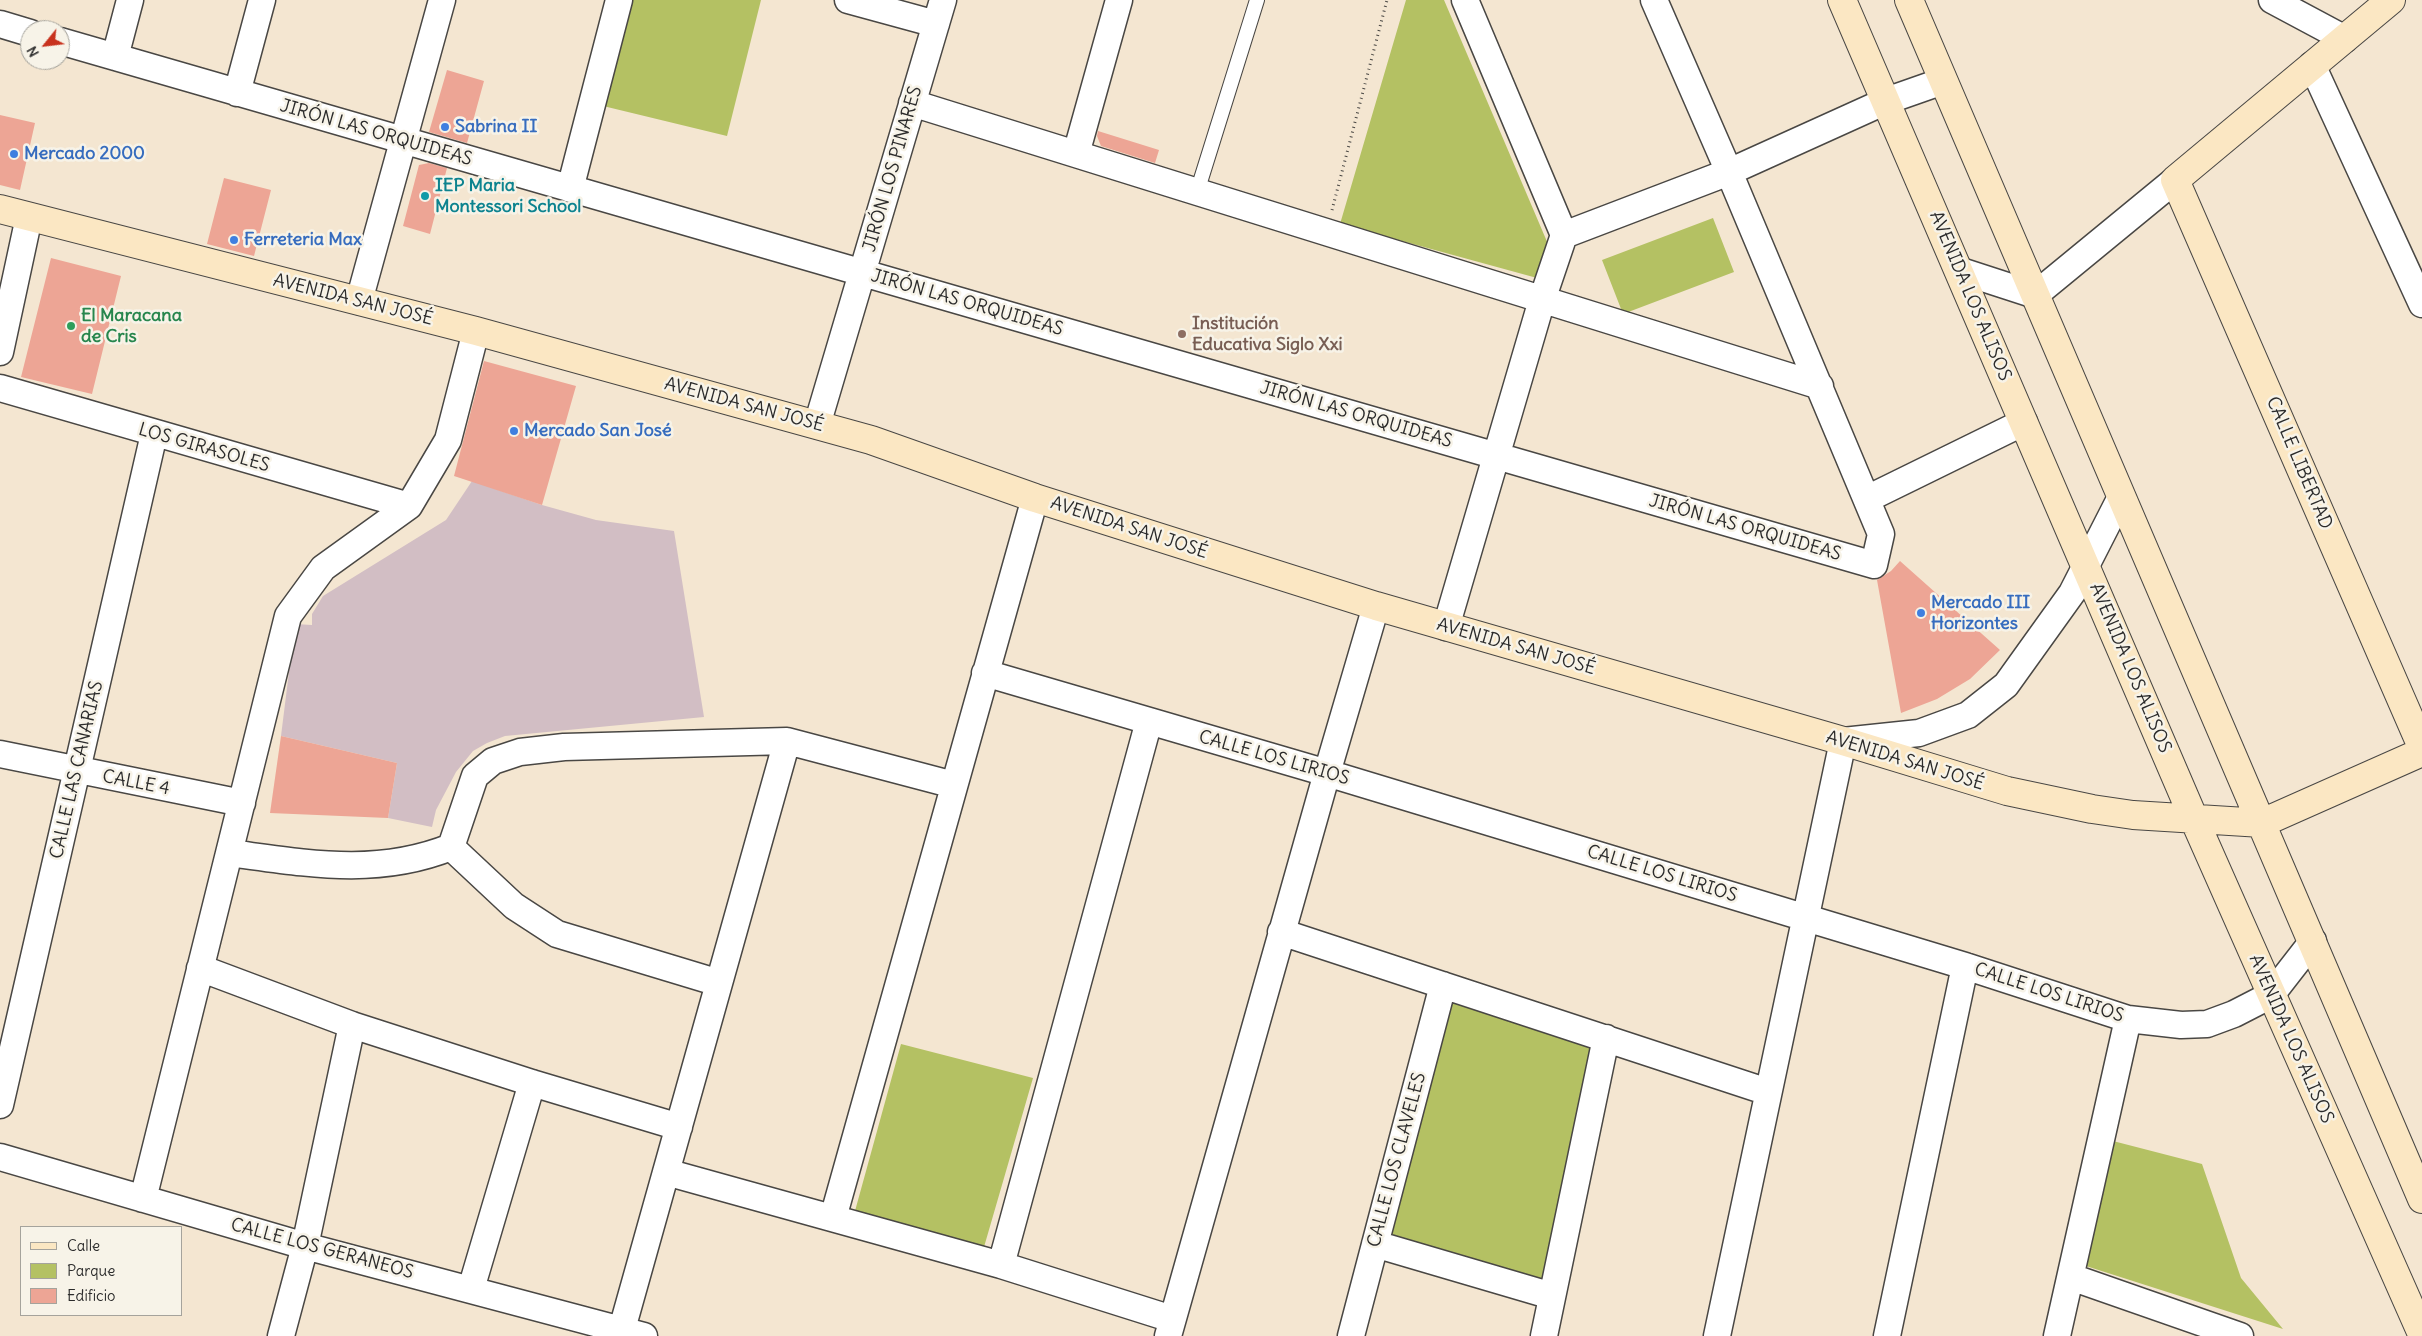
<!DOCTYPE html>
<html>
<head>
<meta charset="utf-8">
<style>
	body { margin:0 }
	#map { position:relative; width:2422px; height:1336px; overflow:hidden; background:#f4e6d1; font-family:Delius,sans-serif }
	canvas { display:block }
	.legend { position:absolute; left:20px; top:1226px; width:162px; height:90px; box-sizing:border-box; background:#f7f3e8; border:1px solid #a5a39c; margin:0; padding:6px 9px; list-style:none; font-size:15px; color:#2b2b2b }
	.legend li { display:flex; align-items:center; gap:10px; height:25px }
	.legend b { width:25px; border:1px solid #a5a39c }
	.north { position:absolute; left:20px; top:20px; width:50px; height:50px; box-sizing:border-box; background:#f7f3e8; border:1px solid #a5a39c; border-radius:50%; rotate:241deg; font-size:14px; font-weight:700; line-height:20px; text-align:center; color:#2b2b2b }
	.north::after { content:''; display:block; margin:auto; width:18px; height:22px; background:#c8321e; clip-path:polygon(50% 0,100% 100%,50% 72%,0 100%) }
</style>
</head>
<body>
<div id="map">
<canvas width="2422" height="1336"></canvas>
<ul class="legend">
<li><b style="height:6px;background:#fbe7c3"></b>Calle</li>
<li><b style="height:14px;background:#b4c163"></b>Parque</li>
<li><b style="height:14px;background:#eda595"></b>Edificio</li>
</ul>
<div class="north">N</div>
</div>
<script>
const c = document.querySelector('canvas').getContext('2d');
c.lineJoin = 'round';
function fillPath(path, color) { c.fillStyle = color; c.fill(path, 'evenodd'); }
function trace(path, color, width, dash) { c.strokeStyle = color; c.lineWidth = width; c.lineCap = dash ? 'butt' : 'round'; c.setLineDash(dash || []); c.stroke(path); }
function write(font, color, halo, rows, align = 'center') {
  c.font = font + ' Delius,sans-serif'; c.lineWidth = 5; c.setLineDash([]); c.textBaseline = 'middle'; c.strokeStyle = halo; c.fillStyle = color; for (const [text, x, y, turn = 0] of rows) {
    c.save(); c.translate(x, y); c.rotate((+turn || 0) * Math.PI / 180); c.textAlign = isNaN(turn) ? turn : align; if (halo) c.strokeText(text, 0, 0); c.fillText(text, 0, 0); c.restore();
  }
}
fillPath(new Path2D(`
	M472,481L542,505L596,520L674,531L704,717L505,736L487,743L473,751L456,772L436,810L432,827L388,818L397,763L281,736L295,624L312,625V614L323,596L446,520Z`), '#d2bec4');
fillPath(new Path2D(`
	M628,0H761L727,136L599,105Z
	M1406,0H1444L1548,244L1537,278L1340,224Z
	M1713,218L1734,272L1623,314L1602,260Z
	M1449,997L1594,1046L1538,1298L1381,1255Z
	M901,1044L1033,1078L984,1247L855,1211Z
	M2113,1141L2202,1164L2241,1278L2283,1329L2086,1266Z`), '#b4c163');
fillPath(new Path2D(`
	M447,70L484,81L467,143L429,132Z
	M0,115L35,123L20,190L0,185Z
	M1098,131L1159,150L1155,163L1101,146L1097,136Z
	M429,163L447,168L430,234L403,226L419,165Z
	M224,178L271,190L254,256L207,244Z
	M51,258L121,276L92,394L21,377Z
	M484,361L576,386L542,505L454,476Z
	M1900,561L2000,650L1970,679L1937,699L1901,713L1877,580L1891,571Z
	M281,736L397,763L388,818L270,813Z`), '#eda595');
const lane = new Path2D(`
	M1197,192L1257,0`);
const street = new Path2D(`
	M848,0L936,24
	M2272,0L2345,39
	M0,24L30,33
	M60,41L1874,565L1881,534L1729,172L1654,0
	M115,57L130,0
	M2312,65L2422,304
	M237,93L262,0
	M912,103L1820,386
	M1076,154L1119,0
	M570,189L619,0
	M1564,235L1729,172L1886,101L1943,81
	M1958,270L2035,295L2175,180
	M359,301L442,0
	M0,352L29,217
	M0,388L409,506
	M817,425L943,0
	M1867,499L2024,422
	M1446,627L1542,300L1564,235L1465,0
	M985,673L1327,773L1965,966L2128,1019L2181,1025L2207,1024L2234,1014L2271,995L2313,941
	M0,754L242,803
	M451,847L514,906L557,934L719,983
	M229,853C306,863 376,877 451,847L475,776L493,761L520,752L564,747L787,741L954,785
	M1281,932L1768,1092
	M200,968L352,1025L532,1083L679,1127
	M0,1105L154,434
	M0,1157L305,1246L644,1336
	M666,1172L1001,1265L1172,1319
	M143,1199L288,616L323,568L409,506L448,440L476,331
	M833,1218L1035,498
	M1375,1244L1552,1296
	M1001,1265L1149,721
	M2071,1277L2240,1336
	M471,1289L532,1083
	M622,1329L787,741
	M281,1336L305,1246L352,1025
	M1168,1336L1327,773L1376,606
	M1351,1336L1443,985
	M1544,1336L1606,1038
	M1717,1336L1843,741L1919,733L1968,715L2006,685L2072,593L2121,497
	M1887,1336L1965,966
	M2057,1336L2128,1019`);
const secondary = new Path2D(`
	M1842,0L2194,819L2422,1334
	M1909,0L2422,1199
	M2391,0L2175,180L2422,747
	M0,209L476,331L871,440L1035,498L1376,606L1843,741L2007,791L2092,809L2133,815L2262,823L2422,752`);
trace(lane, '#494744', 16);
trace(street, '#494744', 29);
trace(secondary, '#494744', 30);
trace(new Path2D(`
	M1332,210L1387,0`), '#494744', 3, [1, 4]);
trace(lane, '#fff', 14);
trace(street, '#fff', 26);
trace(secondary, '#fbe7c3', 28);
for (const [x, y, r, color] of [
	[445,127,5,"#3f7fe0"],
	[14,154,5,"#3f7fe0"],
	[425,196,5,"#0f9aa8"],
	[234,240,5,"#3f7fe0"],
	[71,326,5,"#2e9e5b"],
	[1182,334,5,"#8d6e63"],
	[514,431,5,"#3f7fe0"],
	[1921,613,5,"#3f7fe0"]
]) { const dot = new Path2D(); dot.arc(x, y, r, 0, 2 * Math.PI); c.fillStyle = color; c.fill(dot); trace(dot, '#f7f3e8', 2); }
write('bold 18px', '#366cbe', '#f7f3e8', [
	["Sabrina II",455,127],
	["Mercado 2000",24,154],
	["Ferreteria Max",244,240],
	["Mercado San José",524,431],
	["Mercado III",1931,603],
	["Horizontes",1931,624]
], 'left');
write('18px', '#2b2b2b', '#f7f3e8', [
	["JIRÓN LAS ORQUIDEAS",376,133,16],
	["JIRÓN LOS PINARES",893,169,-74],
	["AVENIDA LOS ALISOS",1970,296,67],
	["AVENIDA SAN JOSÉ",353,300,14],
	["JIRÓN LAS ORQUIDEAS",967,303,16],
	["AVENIDA SAN JOSÉ",744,405,15],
	["JIRÓN LAS ORQUIDEAS",1356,415,16],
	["LOS GIRASOLES",204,448,16],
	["CALLE LIBERTAD",2299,463,67],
	["AVENIDA SAN JOSÉ",1129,528,18],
	["JIRÓN LAS ORQUIDEAS",1745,528,16],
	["AVENIDA SAN JOSÉ",1516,647,16],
	["AVENIDA LOS ALISOS",2130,668,67],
	["CALLE LOS LIRIOS",1274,758,16],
	["AVENIDA SAN JOSÉ",1905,761,17],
	["CALLE LAS CANARIAS",77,770,-77],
	["CALLE 4",136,783,11],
	["CALLE LOS LIRIOS",1662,874,17],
	["CALLE LOS LIRIOS",2049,993,18],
	["AVENIDA LOS ALISOS",2291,1039,66],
	["CALLE LOS CLAVELES",1397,1160,-75],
	["CALLE LOS GERANEOS",322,1249,15]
]);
write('bold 18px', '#0d838f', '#f7f3e8', [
	["IEP Maria",435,186],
	["Montessori School",435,207]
], 'left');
write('bold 18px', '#27864d', '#f7f3e8', [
	["El Maracana",81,316],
	["de Cris",81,337]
], 'left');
write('bold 18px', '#785e54', '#f7f3e8', [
	["Institución",1192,324],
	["Educativa Siglo Xxi",1192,345]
], 'left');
</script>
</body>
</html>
